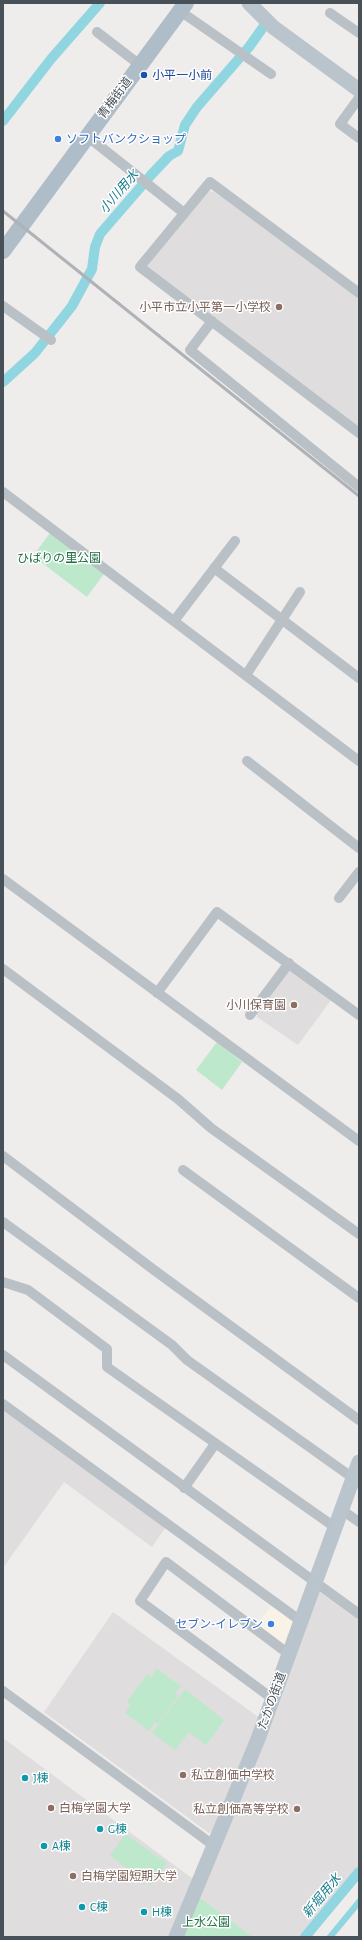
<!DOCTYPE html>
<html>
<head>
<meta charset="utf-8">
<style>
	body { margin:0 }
	#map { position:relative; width:362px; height:1940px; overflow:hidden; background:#efecec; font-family:"Alegreya Sans",sans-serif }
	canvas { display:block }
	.frame { position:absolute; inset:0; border:4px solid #475157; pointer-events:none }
</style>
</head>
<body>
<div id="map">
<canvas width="362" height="1940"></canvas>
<div class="frame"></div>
</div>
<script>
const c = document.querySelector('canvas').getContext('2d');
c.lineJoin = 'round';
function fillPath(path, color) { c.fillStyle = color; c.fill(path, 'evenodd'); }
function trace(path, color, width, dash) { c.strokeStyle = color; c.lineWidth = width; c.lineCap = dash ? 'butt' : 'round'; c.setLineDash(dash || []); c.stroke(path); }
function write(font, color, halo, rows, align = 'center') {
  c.font = font + ' "Alegreya Sans","Noto Sans JP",sans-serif'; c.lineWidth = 3; c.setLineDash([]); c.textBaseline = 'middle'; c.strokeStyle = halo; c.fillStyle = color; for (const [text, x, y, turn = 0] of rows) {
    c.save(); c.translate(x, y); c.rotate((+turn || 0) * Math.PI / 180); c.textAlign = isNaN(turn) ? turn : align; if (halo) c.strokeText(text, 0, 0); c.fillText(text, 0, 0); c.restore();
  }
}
fillPath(new Path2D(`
	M271,1606L292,1620L294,1628L287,1649L256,1626Z`), '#f9f2e6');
fillPath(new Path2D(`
	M208,191L215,192L359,299V428L146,268Z
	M288,968L331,1000L298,1045L257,1017L256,1010Z
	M3,1404L168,1524L152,1547L64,1482L3,1568Z
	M318,1591L359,1620V1866L299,1937H253L199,1897Z
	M113,1612L261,1719L214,1831L209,1833L44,1712Z
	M3,1738L193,1879L170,1937H3Z`), '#dfdddd');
fillPath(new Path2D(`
	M50,533L104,574L87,597L33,556Z
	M217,1042L242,1062L222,1090L196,1070Z
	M157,1669L181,1686L175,1694L178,1696L158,1724L155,1722L149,1731L125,1713L131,1705L127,1702L147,1674L151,1677Z
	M185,1689L224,1720L206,1745L189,1732L175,1750L152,1733Z
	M125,1834L167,1863L151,1885L110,1856Z
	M199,1897L253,1937H182Z`), '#bee8cb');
fillPath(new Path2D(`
	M359,1897V1907L334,1937H326Z`), '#90d6e1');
trace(new Path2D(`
	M3,121L51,59L100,3
	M3,382L35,353L72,306L92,269L95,247L100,234L151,175L169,156L178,151L185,125L197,107L249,47L264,26
	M305,1937L359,1872`), '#90d6e1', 10);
trace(new Path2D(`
	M180,11L271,74
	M330,13L359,33
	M97,32L140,65
	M359,98L340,124L359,138
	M87,136L184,213
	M359,293L210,182L140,267L359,433
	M3,306L51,340
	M212,321L190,350L359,487
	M3,492L359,761
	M214,568L359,678
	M174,621L235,541
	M246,675L300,592
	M247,761L359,848
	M3,879L359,1141
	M339,898L359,872
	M3,969L178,1099L211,1128L359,1234
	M157,993L217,912L359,1015
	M250,1015L289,963
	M3,1156L154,1270L359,1420
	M183,1170L359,1298
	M3,1222L172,1345L187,1360L353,1478
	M3,1282L28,1290L107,1349V1367L336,1528
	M3,1355L359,1614
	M3,1404L302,1622
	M184,1488L215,1444
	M342,1510L359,1522
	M3,1691L213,1845
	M273,1699L140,1601L166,1562L290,1655`), '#b9c1c7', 10);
trace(new Path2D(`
	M249,3L273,27L359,90
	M176,1937L258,1739L359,1462`), '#bac4cc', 15);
trace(new Path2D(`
	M3,251L186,3`), '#aebdc8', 16);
trace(new Path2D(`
	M3,211L359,496`), '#afb2b6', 3);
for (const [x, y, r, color] of [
	[144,75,4,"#1a4fb4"],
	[58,139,4,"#3f7fe0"],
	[279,307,4,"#8d6e63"],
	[294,1005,4,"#8d6e63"],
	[271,1624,4,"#3f7fe0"],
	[183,1775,4,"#8d6e63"],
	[25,1778,4,"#0f9aa8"],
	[51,1808,4,"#8d6e63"],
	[297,1809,4,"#8d6e63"],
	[100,1829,4,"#0f9aa8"],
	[44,1846,4,"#0f9aa8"],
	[73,1876,4,"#8d6e63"],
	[82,1907,4,"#0f9aa8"],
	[144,1912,4,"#0f9aa8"]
]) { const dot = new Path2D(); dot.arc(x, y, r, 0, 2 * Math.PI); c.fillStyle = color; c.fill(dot); trace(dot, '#fff', 1.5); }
write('12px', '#164399', '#fff', [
	["小平一小前",152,75]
], 'left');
write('12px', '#475157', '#fff', [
	["青梅街道",115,98,-53],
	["たかの街道",272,1701,-70]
]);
write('12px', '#366cbe', '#fff', [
	["ソフトバンクショップ",66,139],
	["セブン-イレブン",263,1624,"right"]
], 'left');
write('12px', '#785e54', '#fff', [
	["小平市立小平第一小学校",271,307],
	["小川保育園",286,1005],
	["私立創価中学校",191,1775,"left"],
	["白梅学園大学",59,1808,"left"],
	["私立創価高等学校",289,1809],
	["白梅学園短期大学",81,1876,"left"]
], 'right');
write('12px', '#206f42', '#fff', [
	["ひばりの里公園",59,558],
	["上水公園",206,1922]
]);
write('12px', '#0d838f', '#fff', [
	["J棟",33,1778],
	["G棟",108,1829],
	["A棟",52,1846],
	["C棟",90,1907],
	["H棟",152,1912]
], 'left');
write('italic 13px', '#1b7f8e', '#fff', [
	["小川用水",119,192,-49],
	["新堀用水",322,1896,-50]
]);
</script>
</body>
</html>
